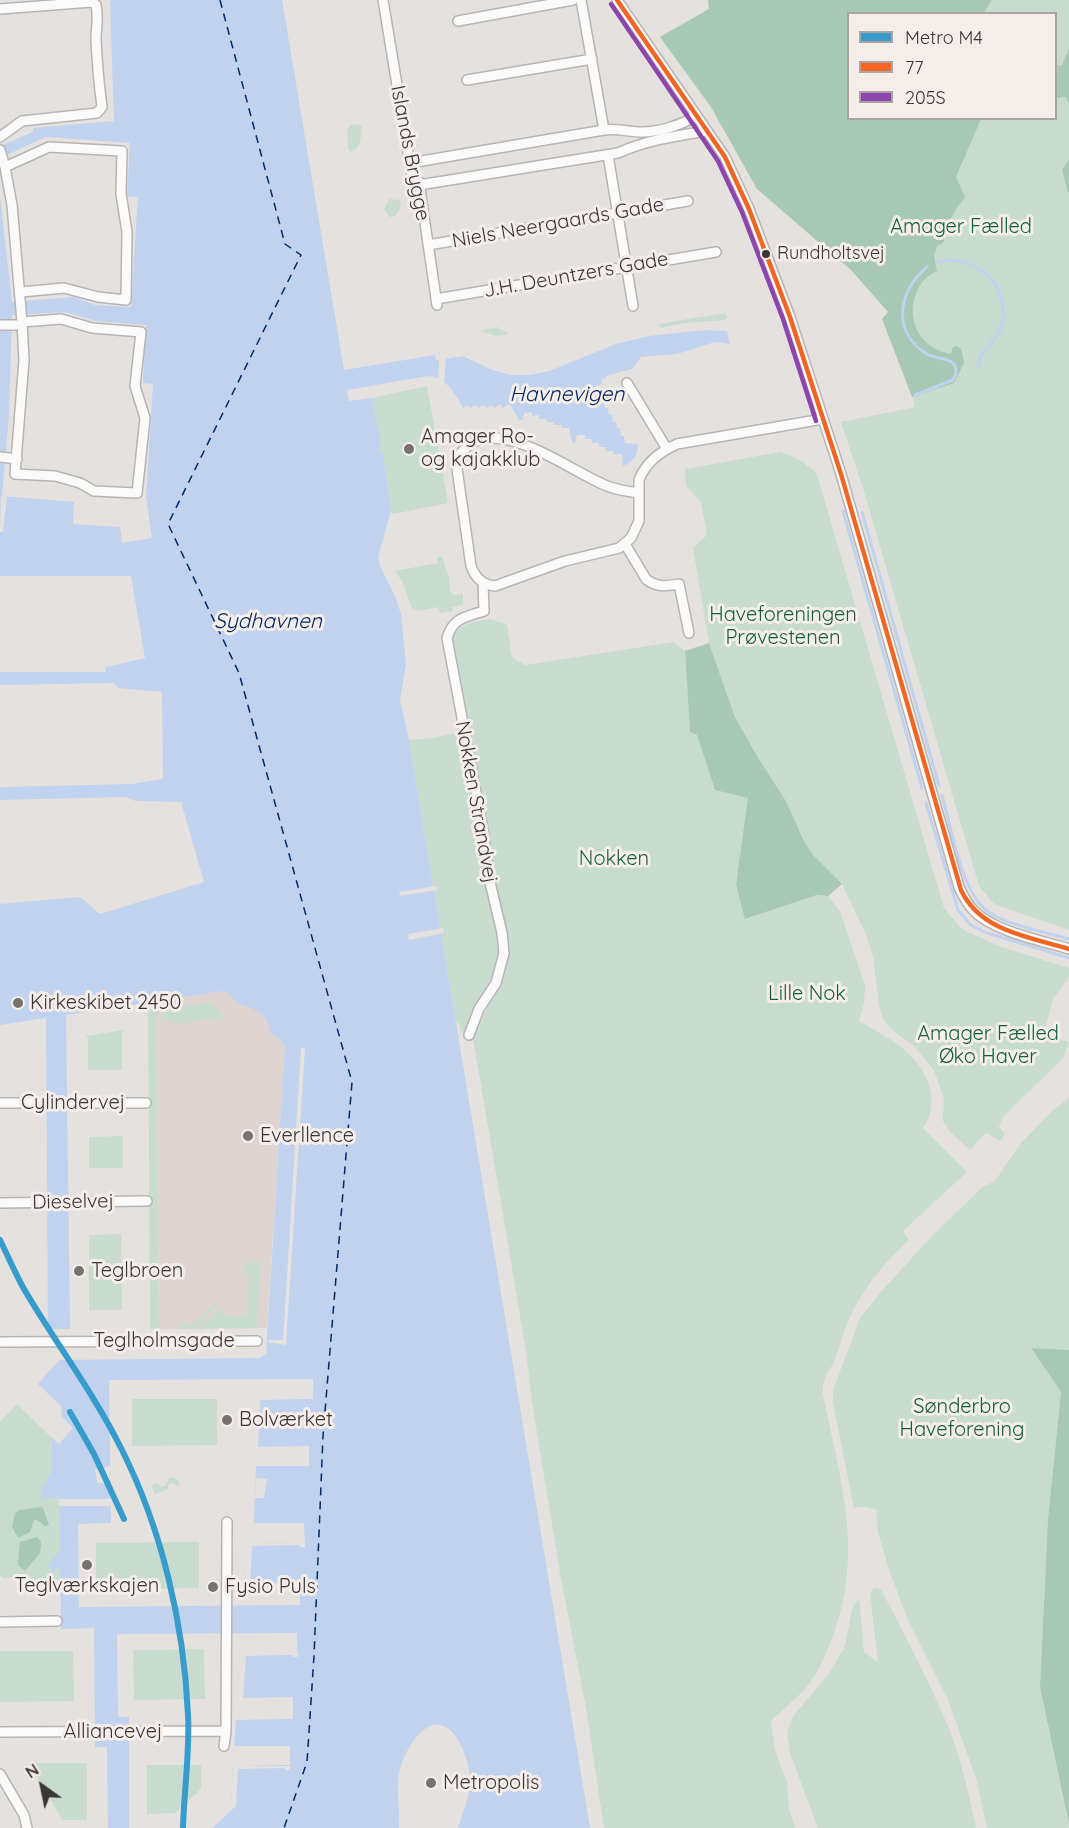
<!DOCTYPE html>
<html>
<head>
<meta charset="utf-8">
<style>
	body { margin:0 }
	#map { position:relative; width:1069px; height:1828px; overflow:hidden; background:#e5e1df; font-family:Quicksand,sans-serif }
	canvas { display:block }
	.legend { position:absolute; left:847px; top:12px; width:210px; height:108px; box-sizing:border-box; background:#f4edea; border:2px solid #a9a4a2; margin:0; padding:8px 10px; list-style:none; font-size:18px; color:#393635 }
	.legend li { display:flex; align-items:center; gap:12px; height:30px }
	.legend b { width:30px; border:2px solid #a9a4a2 }
	.north { position:absolute; left:12px; top:1756px; width:60px; height:60px; -webkit-text-stroke:4px #f4edea; paint-order:stroke; rotate:327deg; font-size:16px; font-weight:700; line-height:24px; text-align:center; color:#393635 }
	.north::after { content:''; display:block; margin:auto; width:21px; height:27px; background:#393635; clip-path:polygon(50% 0,100% 100%,50% 72%,0 100%) }
</style>
</head>
<body>
<div id="map">
<canvas width="1069" height="1828"></canvas>
<ul class="legend">
<li><b style="height:8px;background:#379ccb"></b>Metro M4</li>
<li><b style="height:8px;background:#f26522"></b>77</li>
<li><b style="height:8px;background:#8e44ad"></b>205S</li>
</ul>
<div class="north">N</div>
</div>
<script>
const c = document.querySelector('canvas').getContext('2d');
c.lineJoin = 'round';
function fillPath(path, color) { c.fillStyle = color; c.fill(path, 'evenodd'); }
function trace(path, color, width, dash) { c.strokeStyle = color; c.lineWidth = width; c.lineCap = dash ? 'butt' : 'round'; c.setLineDash(dash || []); c.stroke(path); }
function write(font, color, halo, rows, align = 'center') {
  c.font = font + ' Quicksand,sans-serif'; c.lineWidth = 6; c.setLineDash([]); c.textBaseline = 'middle'; c.strokeStyle = halo; c.fillStyle = color; for (const [text, x, y, turn = 0] of rows) {
    c.save(); c.translate(x, y); c.rotate((+turn || 0) * Math.PI / 180); c.textAlign = isNaN(turn) ? turn : align; if (halo) c.strokeText(text, 0, 0); c.fillText(text, 0, 0); c.restore();
  }
}
fillPath(new Path2D(`
	M224,991L232,995L237,1002L251,1006L258,1011L267,1021L271,1034L278,1038L285,1046L267,1328L159,1329L156,1001Z`), '#ddd3d0');
fillPath(new Path2D(`
	M708,0H1069V930L994,904L979,886L863,488L841,422L915,407L893,315L851,270L757,189L711,107L660,37L709,9ZM848,14H1056V118H848Z
	M358,124L362,127C360,137 362,148 351,152L348,149L347,130L351,125Z
	M389,199L400,200L401,207L395,216L389,217L384,209Z
	M725,313L728,317L725,320L685,323L661,328L658,324Z
	M497,327L509,334L496,336L481,331Z
	M427,386L448,503L393,514L391,511L383,453H380L372,398Z
	M780,452L798,459L815,471L820,485L944,908L961,928L970,933L1005,948L1069,968V977L1053,999L1045,1030L1052,1036L1069,1043L1063,1058L1003,1117L999,1127L1005,1134L1000,1141L986,1133L970,1150L950,1132L943,1121L944,1099L934,1070L914,1046L891,1029L883,1019L879,1006L873,956L864,930L842,884L813,856L804,841L786,801L757,756L735,717L709,643L693,548L707,535L701,502L686,486L685,469Z
	M442,557L449,577L450,592L454,595L463,594V605L452,607L453,611L440,613L438,607L418,611L412,608L402,581L395,571L437,563V558Z
	M491,619L507,625L512,657L525,665L674,642L685,651L690,731L697,735L715,790L749,798L736,885L746,919L817,895L828,896L840,911L865,985L864,1003L859,1021C871,1028 884,1035 896,1043C923,1061 944,1098 923,1128L967,1172L903,1231L909,1240C886,1261 863,1288 850,1317C843,1332 840,1347 834,1361C827,1378 823,1374 823,1395C840,1479 865,1554 832,1638C826,1653 820,1669 810,1683C799,1697 783,1709 771,1721L775,1750L787,1782L789,1809L795,1828H604L586,1708L560,1573L532,1402L526,1351L473,1038L506,971L507,943L494,883L487,822L453,638C460,622 475,622 491,619Z
	M460,732L482,843L486,884L496,926L499,955L494,974L468,1019L464,1032L460,1030V1025L456,1022L409,740L433,738Z
	M211,1002L224,1017L171,1025L174,1019L163,1020L162,1013L156,1015L159,1329H151L150,1327L148,1009L156,1008V1010Z
	M124,1030L122,1032V1070H88V1038L86,1036Z
	M1069,1098V1350L1031,1348L1061,1392L1048,1519L1040,1687L1069,1828H987L976,1778L948,1700L908,1620L888,1567L878,1532L876,1509L865,1507L854,1508L833,1403V1390L860,1318L880,1293L929,1239L981,1188L995,1181L1020,1144L1052,1111Z
	M123,1136V1168H89V1137Z
	M121,1234L122,1310H89V1235Z
	M245,1262L260,1263L257,1328L195,1329L201,1324L203,1326L218,1310H221V1315L247,1316L249,1275H243Z
	M213,1304H217L216,1307L193,1329H179L187,1321L188,1326H191L192,1324H195V1320L202,1317V1313H206L209,1307H213Z
	M132,1399H217V1445L132,1446Z
	M17,1404L52,1438V1470L41,1492L59,1497L60,1549L54,1572L55,1569L60,1568V1585H54V1582H50V1585L28,1586L27,1577L2,1578L0,1575V1422Z
	M170,1477L178,1480L180,1485L176,1486L173,1483L168,1485V1489L155,1494L151,1485L157,1483L161,1487L165,1486Z
	M199,1542V1588L96,1590V1543Z
	M874,1588L881,1589C904,1634 928,1679 948,1726C961,1759 969,1794 976,1828H818L790,1753L787,1732L794,1715L828,1675L845,1646L852,1610L859,1598L864,1652L878,1662L870,1593Z
	M204,1649L205,1699L134,1700L133,1650Z
	M0,1651H73L74,1701L0,1702Z
	M32,1763H87V1820H62L30,1764Z
	M147,1765H201V1789L175,1813L147,1814Z`), '#c7dcce');
fillPath(new Path2D(`
	M708,0H992L984,13L848,14V118L981,119L956,177L965,197C954,212 945,224 944,242L937,246L934,256L937,271C913,281 906,314 920,335C927,346 939,352 951,354L953,347L956,346L961,349L964,363L954,383L912,397L882,319L888,312L851,270L757,189L711,107L660,37L709,9Z
	M1069,48V104L1066,97L1056,98V65L1062,66Z
	M1069,159V192H1068L1062,170Z
	M709,643L735,717L757,756L786,801L804,841L813,855L842,884L828,896L817,895L745,919L736,885L748,798L715,790L697,735L690,732L685,651Z
	M1031,1348L1069,1350V1825L1040,1687L1048,1519L1061,1392Z
	M41,1507L43,1508L49,1525L45,1526L37,1520H34L30,1532L18,1538L12,1527L15,1513L20,1510Z
	M37,1537L41,1542L40,1553L25,1571L18,1565L20,1542Z`), '#a7c8b5');
fillPath(new Path2D(`
	M114,0H282L344,370L435,355L436,360L463,356L492,370L511,375H531L549,371L616,344L649,336L705,330L727,331L730,344L715,342L677,354L641,357L632,369L609,375L602,380V384L596,386V394H600L601,401H604L605,408H608L609,415H612L613,422H616L617,428H620L621,436H624L625,443L638,444C638,455 633,462 623,466L622,454H613V451H606V447H599V443H592V439H585V435H577L575,443L572,442L569,428H562L561,425H554V422H547V419H539V415L532,416V412L524,413L523,420H519L510,404L502,408L500,404L494,408L492,405L486,408L484,405L478,408L476,405L470,408L468,405L463,408C454,392 447,378 428,376L347,390L349,401L372,398L381,444L379,445L380,452H383L391,511L378,557L380,566L395,596L401,614L406,664L400,700L409,740L590,1828H458C463,1812 470,1797 470,1779C470,1763 459,1730 441,1725C421,1720 404,1754 400,1769C395,1789 400,1808 399,1828H205L231,1804L233,1766L290,1765V1746H234L236,1720L293,1719V1700H237L240,1652H297V1633L117,1634L118,1717H129V1828H108L107,1747H95L94,1628L61,1629L60,1568L55,1569L54,1573L48,1565L60,1549L59,1497L42,1499L41,1491L52,1470V1438L59,1444L73,1428L62,1417L61,1406L38,1384L59,1360L259,1358L266,1354L285,1046L278,1038L271,1034C266,1011 257,1011 238,1003C233,1000 230,993 224,991L66,1015L70,1329H48L46,1018L0,1025V904L80,897L100,914L204,882L181,802L136,801L125,797L0,800V787L132,784L163,779L162,692L118,688L114,683L0,685V672H105L106,667L145,658L131,576H0V196L12,302L74,297L95,305L131,307L138,197L127,196L130,143L46,137L0,158V146L33,132V128L114,121L110,1ZM65,312L96,321L146,325L143,383L153,384L146,497L152,538L122,543L120,527L73,524L74,502L2,496L9,416L12,315ZM313,1379V1399L260,1400L258,1447L309,1446V1466H256L254,1523H304L305,1542L246,1543L244,1586H300V1605L79,1607L78,1524L111,1523L109,1380Z`), '#c1d2ee');
fillPath(new Path2D(`
	M439,357H446L444,383L438,381Z
	M1,496H7L3,532H0Z
	M436,886L437,890L400,896L399,892Z
	M443,928L444,933L409,940L408,934Z
	M301,1048H305L286,1345L267,1342L268,1340H283Z
	M110,1466V1483H97L95,1469Z
	M256,1478L267,1479L264,1498H255Z
	M59,1499H111V1506H59Z
	M305,1542V1547H300L299,1545L252,1546L250,1584L300,1583V1586H244L246,1543Z
	M240,1652H298V1657H293L292,1655L246,1656L243,1698L293,1697V1700H237Z
	M233,1766H290V1770H285V1768L238,1769L236,1806L212,1828H205L231,1804Z`), '#e5e1df');
trace(new Path2D(`
	M937,262C953,258 968,261 982,271C1001,284 1010,313 998,334C991,346 980,351 978,366
	M915,395L953,380C956,374 958,369 953,363C946,357 934,359 927,354C891,332 898,291 927,267
	M843,511L922,788
	M862,512L939,786
	M942,795C951,826 962,897 990,913C1011,926 1045,932 1069,939
	M926,803L958,910L971,925L984,932L1069,958`), '#c1d2ee', 3);
trace(new Path2D(`
	M220,0L285,244L301,255L168,524L239,673L352,1082L323,1436L314,1656L307,1762L284,1828`), '#042964', 1.5, [8, 6]);
const minor = new Path2D(`
	M383,0L412,176L419,182L437,305
	M581,0L604,130
	M617,0L725,157L749,209L790,317L841,474L959,887C963,896 967,904 974,911C995,932 1040,940 1069,949
	M0,9L92,2L96,5C99,20 96,26 96,39C97,62 99,84 102,107L97,113L22,121L0,137
	M458,21L573,0
	M467,80L592,59
	M0,150L5,167L12,205L22,322L24,360L15,474L55,476L80,483L94,491L137,493L145,418L135,386L141,332L92,328L61,319L22,322
	M608,155L633,306
	M410,163L604,130C618,128 628,132 642,132C660,132 681,125 696,116
	M5,167L49,147L122,151L121,194L127,232L126,300L98,297L64,288L21,292
	M419,185L618,153C647,140 676,136 707,131
	M428,245L688,201
	M436,299L716,252
	M0,325H22
	M627,383L667,449
	M0,457L17,459
	M638,493C627,491 617,490 607,486C570,472 483,402 456,462L471,566C475,577 482,585 495,586L565,561L619,548L631,538L639,521V480C646,462 660,452 677,444L823,419
	M625,544L646,579C657,588 666,586 679,584L689,633
	M469,1035L479,1009L496,983L504,953L502,933L489,878L482,824L447,638C453,618 465,617 484,611L483,583
	M0,1103H146
	M0,1203L147,1201
	M0,1342L257,1341
	M0,1622L57,1621
	M0,1732L226,1731
	M224,1746L226,1731L227,1522
	M0,1774L24,1815L27,1828`);
trace(minor, '#b7b4b3', 12);
trace(minor, '#fbfafa', 9);
trace(new Path2D(`
	M617,0L725,157L749,209L790,317L841,474L961,890C980,931 1029,937 1069,949`), '#f26522', 4.5);
trace(new Path2D(`
	M611,4L718,161L742,212L783,319L816,421`), '#8e44ad', 4.5);
trace(new Path2D(`
	M0,1240C8,1256 15,1273 24,1289C55,1342 93,1392 121,1448C162,1529 184,1624 188,1715C190,1752 184,1790 183,1828
	M70,1412L94,1454L124,1519`), '#379ccb', 6);
for (const [x, y, r, color] of [
	[766,254,5,"#393635"],
	[409,449,6,"#757270"],
	[18,1003,6,"#757270"],
	[248,1136,6,"#757270"],
	[79,1271,6,"#757270"],
	[227,1420,6,"#757270"],
	[87,1565,6,"#757270"],
	[213,1587,6,"#757270"],
	[431,1783,6,"#757270"]
]) { const dot = new Path2D(); dot.arc(x, y, r, 0, 2 * Math.PI); c.fillStyle = color; c.fill(dot); trace(dot, '#f4edea', 2); }
write('18px', '#393635', '#f4edea', [
	["Rundholtsvej",777,254]
], 'left');
write('20px', '#393635', '#f4edea', [
	["Islands Brygge",410,153,79],
	["Niels Neergaards Gade",558,223,-10],
	["J.H. Deuntzers Gade",576,275,-10],
	["Nokken Strandvej",476,802,80],
	["Cylindervej",73,1103],
	["Dieselvej",73,1202,-1],
	["Teglholmsgade",164,1341],
	["Alliancevej",113,1732]
]);
write('20px', '#125f3f', '#f4edea', [
	["Amager Fælled",961,227],
	["Haveforeningen",783,615],
	["Prøvestenen",783,638],
	["Nokken",614,859],
	["Lille Nok",807,994],
	["Amager Fælled",988,1034],
	["Øko Haver",988,1057],
	["Sønderbro",962,1407],
	["Haveforening",962,1430]
]);
write('20px', '#393635', '#f4edea', [
	["Amager Ro-",421,437],
	["og kajakklub",421,460],
	["Kirkeskibet 2450",30,1003],
	["Everllence",260,1136],
	["Teglbroen",91,1271],
	["Bolværket",239,1420],
	["Teglværkskajen",87,1586,"center"],
	["Fysio Puls",225,1587],
	["Metropolis",443,1783]
], 'left');
write('italic 21px', '#042964', '#f4edea', [
	["Havnevigen",567,395],
	["Sydhavnen",268,622]
]);
</script>
</body>
</html>
